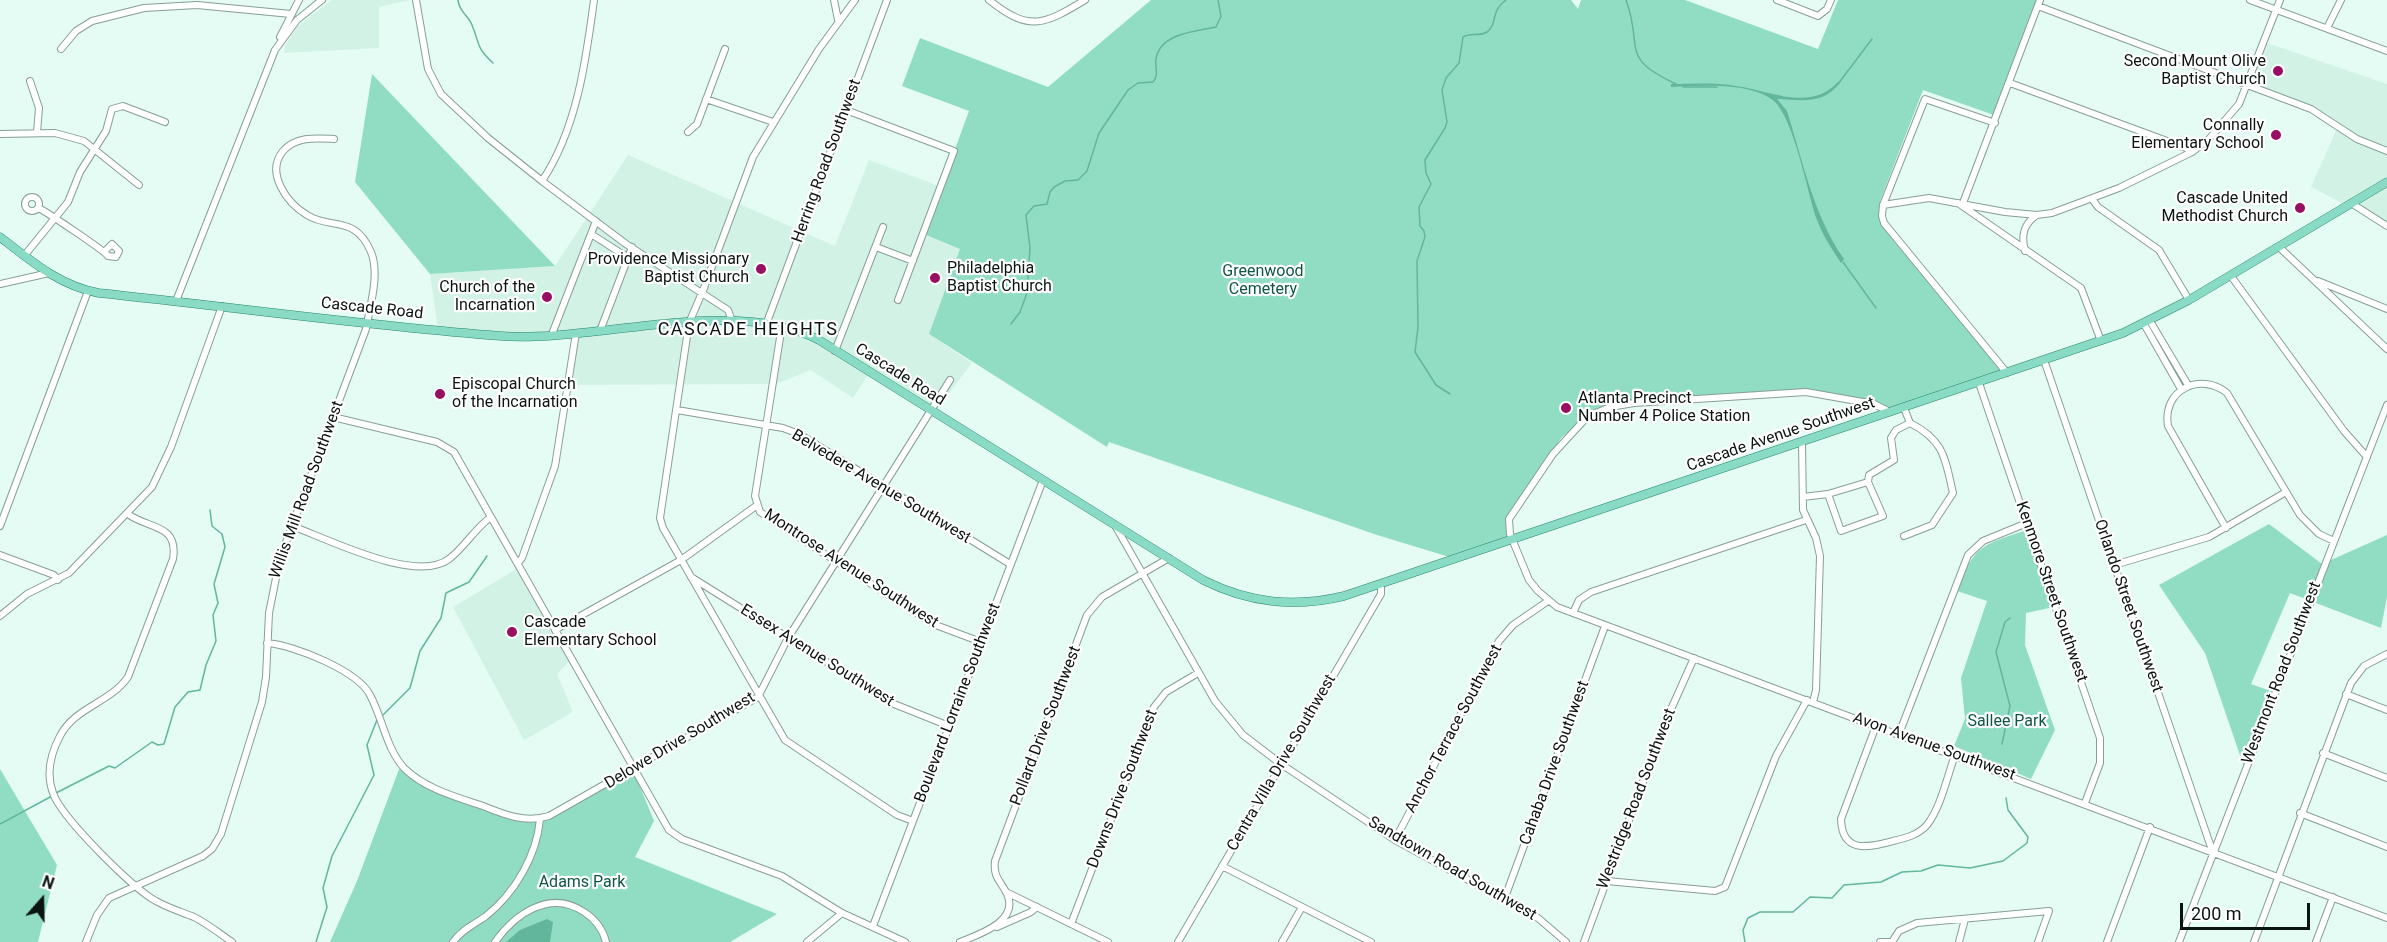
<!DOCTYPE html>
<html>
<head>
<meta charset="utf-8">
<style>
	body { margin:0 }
	#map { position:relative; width:2387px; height:942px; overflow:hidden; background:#e4fcf3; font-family:Roboto,sans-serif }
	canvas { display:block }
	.north { position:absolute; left:12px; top:870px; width:60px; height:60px; -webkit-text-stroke:4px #fff; paint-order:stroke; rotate:20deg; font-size:16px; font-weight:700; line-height:24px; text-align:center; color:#0c1411 }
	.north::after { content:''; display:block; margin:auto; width:21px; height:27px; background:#0c1411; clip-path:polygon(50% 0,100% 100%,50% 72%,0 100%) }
	.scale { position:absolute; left:2180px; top:903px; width:130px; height:27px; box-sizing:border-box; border:3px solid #0c1411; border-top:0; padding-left:8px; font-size:18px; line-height:21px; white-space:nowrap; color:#0c1411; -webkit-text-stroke:4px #fff; paint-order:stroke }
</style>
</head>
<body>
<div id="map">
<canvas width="2387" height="942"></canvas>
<div class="north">N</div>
<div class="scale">200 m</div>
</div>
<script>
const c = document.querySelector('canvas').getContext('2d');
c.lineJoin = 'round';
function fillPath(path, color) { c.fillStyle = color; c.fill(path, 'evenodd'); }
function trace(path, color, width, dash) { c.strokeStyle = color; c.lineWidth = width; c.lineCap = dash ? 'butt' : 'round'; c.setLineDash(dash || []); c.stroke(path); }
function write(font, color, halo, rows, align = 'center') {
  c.font = font + ' Roboto,sans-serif'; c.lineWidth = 4.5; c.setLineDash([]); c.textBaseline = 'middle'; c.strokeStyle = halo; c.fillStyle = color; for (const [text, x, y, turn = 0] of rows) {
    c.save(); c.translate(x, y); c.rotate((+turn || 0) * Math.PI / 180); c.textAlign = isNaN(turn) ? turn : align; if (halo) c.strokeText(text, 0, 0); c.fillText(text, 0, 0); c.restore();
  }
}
fillPath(new Path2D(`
	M332,0H411L379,7V48L284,53L285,46L298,26Z
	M2264,42L2387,84V226L2311,187L2337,128L2318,111L2246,82Z
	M628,155L835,246L869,160L942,187L960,249L929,334L972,363L932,415L869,373L853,398L811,370L776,384L568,385L576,330L532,337L438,329L430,274L555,266Z
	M520,567L573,658L557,674L573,712L524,740L453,607Z`), '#d2f2e6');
fillPath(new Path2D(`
	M1151,0H1571L1578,9L1581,0H1685L1818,49L1838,0H2038L1994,115L1923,90L1880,201L1885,225L2009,373L1889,415L1873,406L1821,392L1617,406L1586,417L1561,438L1510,516L1512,540L1456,559L1377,535L1109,442L1107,447L929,334L960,249L924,234L969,111L902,86L920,38L1048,87Z
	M372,74L555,266L430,274L355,182Z
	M2269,524L2322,564L2387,535V597L2381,628L2290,593L2251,684L2273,692L2244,767L2205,653L2159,585Z
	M2027,530L2054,607L2026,613L2025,645L2055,730L2031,779L1954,746L1965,719L1961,678L1987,601L1957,591C1974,545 1982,545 2027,530Z
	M401,764L414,779L523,818L542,820L634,772L654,821L635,857L777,914L730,942H330L357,881Z
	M0,769L57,865L38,942H0Z`), '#91ddc4');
fillPath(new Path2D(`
	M1838,82L1840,83C1822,105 1803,100 1777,99L1787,111C1803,161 1813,215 1844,259L1841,263C1832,249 1823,236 1817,220C1807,192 1793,111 1770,98C1743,82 1701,86 1671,87V84C1692,84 1715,82 1736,86C1771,91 1810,112 1838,82Z
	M547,919L553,922L550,942H506L520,930Z`), '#61b69c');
trace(new Path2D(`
	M458,0C459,12 468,15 472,25C480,44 475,46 493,63
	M1626,0C1644,49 1618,57 1676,84
	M1838,84L1872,39
	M1683,87H1717
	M1843,262L1876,308
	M1011,324L1020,312L1027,293L1030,248L1026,215L1034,206L1047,204L1050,192L1054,187L1065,181L1078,180L1087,171L1099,133L1128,90L1138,83L1153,82C1159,75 1155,68 1156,59C1160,33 1197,31 1216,27L1221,16L1218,0
	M1450,394L1436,385L1415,352L1418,327L1417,261L1425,237L1424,231L1420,226L1419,207L1431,184L1426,173L1425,160L1445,128L1447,122L1442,90L1446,78L1459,63L1463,37C1471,32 1479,37 1487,32C1498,24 1490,11 1506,0
	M381,717L410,688L420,651L441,618L446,593L469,582L487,556
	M2002,744L2010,706L1996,652L2005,622L2010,618
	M56,793L109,766L115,768L152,742L158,745L164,744L175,707L188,692L200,690L206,665L216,641L213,615L218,603L214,584L225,547L222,534L212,526L210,510
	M0,824L52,796
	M316,942L327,907L323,888L332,856L374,775L367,745L377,720
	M1745,942L1743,930L1748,918L1760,912H1793L1810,897L1832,898L1844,885L1881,882L1902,872L1921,871L1938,865L1970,868L2003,861L2027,843L2028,837L2008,810L2006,798`), '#61b69c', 1.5);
const minor = new Path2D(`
	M416,0L428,69L441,94L488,138L542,181L626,244L728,310L732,321
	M834,0L838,20
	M855,0L819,49L753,157L704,288L689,323L660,518L663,528L785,740L897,815L913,821
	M989,0C1030,33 1045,24 1085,0
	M1777,0L1818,16L1827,9L1831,0
	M2250,0L2387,51
	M2038,6L2311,109L2357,139L2387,151
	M2327,28L2341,0
	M280,37L299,0
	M61,49L76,31L92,21L144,8L197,5L291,14
	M30,81L39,108L37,132
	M2010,83L2186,148L2192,152
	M706,99L773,122
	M846,110L954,151L898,300
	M1995,123L1925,99L1883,205L1882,216L1884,223L2007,373
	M688,132L697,124L725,49
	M0,134L55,133L84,141L139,185
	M542,181C577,129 586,60 594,0
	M25 204a7 7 0 1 1 14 0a7 7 0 1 1-14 0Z
	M2092,199L2098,207L2159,250L2189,300
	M1958,203L2081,288L2101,341
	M1963,203L2040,0
	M2351,203L2387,226
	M1883,205L1929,198L2005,212L2037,215L2052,213L2119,188L2192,152L2209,139L2239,104L2280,0
	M39,208C49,214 104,250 108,256L116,257L119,251L112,244L105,251
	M591,234L627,257
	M876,247L913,261
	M2279,247L2387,349
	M2025,251C2021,236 2023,224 2037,215
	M24,256L68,202L80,172L106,131L112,109L123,106L165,122
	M2231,276L2344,431L2367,457
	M2318,281L2387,309
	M0,284L49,273
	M176,301L275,50L297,20L322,0
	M2150,321L2188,385
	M767,322L887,0
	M2144,324L2181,389
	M782,325L755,496L760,512L933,624L981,642
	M600,331L632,247
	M552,334L596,221
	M835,351L883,227
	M2044,360L2212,850
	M1979,383L2100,738V763L2085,803
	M677,410L783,428L799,434L1010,564
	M1890,412L1874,404L1806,392L1634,403L1610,407L1587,417L1553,454L1509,519L1510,534L1529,580L1538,591L1557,607L2387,918
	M333,417L437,442L454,452L669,830L682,839L782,876L842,913L905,942
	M1802,442L1803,510L1816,538L1820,556L1816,690L1813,702
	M1828,494L1841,531L1883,516L1868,482
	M1803,497L1828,494L1868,482L1869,475L1894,460L1891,438L1896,430L1910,423
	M128,514C147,529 179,523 173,559L128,677C110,703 75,707 60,736C51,753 46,774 53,793C61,817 133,889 156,901C168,908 182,912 194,917C208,924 220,934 232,942
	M0,526L88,291
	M292,526C328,539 416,584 449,559C465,547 475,528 491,517
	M1116,527L1215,701L1243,735L1281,764L1395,840L1538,918L1566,942
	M2226,528L2168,426C2162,389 2201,372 2227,393L2300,515L2319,534L2334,541
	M1904,536L1932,525L1953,493C1945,458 1944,440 1910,423L1904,408
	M0,555L54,575L58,580
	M518,563L522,558L555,466L576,333
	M2114,565L2209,537L2286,492
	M691,577L894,704L949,726
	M1573,613L1579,600L1591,592L1806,520
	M0,616L27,594L69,573L152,487L171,447L222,306
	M555,630L681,560L756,506
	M267,643C294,645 358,671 370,695C383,719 386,749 405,769C426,789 456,797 483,806C505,815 525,823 549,816L758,697L788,638L950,380
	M2346,694L2387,710
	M1876,726L1841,819C1842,855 1870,847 1893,841C1906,838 1918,835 1927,825C1941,807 1947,777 1955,755
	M1899,734L1968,555L1983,541L2027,523
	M2323,753L2387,778
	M2300,813L2387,847
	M1395,840L1499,641L1513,625L1548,601
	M1222,866L1371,942
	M1607,881L1715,891L1725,887L1776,756L1807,700
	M1006,892L1108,942
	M1504,900L1605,626
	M1071,924L1154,707L1166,692L1198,673
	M873,926L1043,480
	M997,927L1031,912L1037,907
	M86,942L97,915L109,898L203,856L212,849L221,834L262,702L266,677L269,613L280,558L366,329C370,306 380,274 371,252C355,214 330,230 307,215C287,203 265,173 283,151C296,136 316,138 334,139
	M453,942C461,930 475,924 486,916C515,893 537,855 540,819
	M495,942C515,914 550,889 584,912C595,919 603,930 606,942
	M807,942L842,913
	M960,942C977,935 1020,922 1007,894C1001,881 993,878 995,861L1087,615L1102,597L1169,558
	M1178,942L1381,594V584
	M1282,942L1302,907
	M1584,942L1664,725L1694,658
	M1880,942H1890
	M1892,942L1899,931L1917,923L2049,911L2038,942
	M1959,942L1965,919
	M2107,942L2150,827
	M2179,942L2387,405
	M2254,942L2351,683L2364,666L2387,654
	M2316,942L2333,897`);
const major = new Path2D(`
	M0,237C31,261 60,286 99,293C233,307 367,326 501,336C597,343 733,295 819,340L1203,580C1249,603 1294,608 1344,596L2123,333L2189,300L2387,182`);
trace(minor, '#889e96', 8);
trace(major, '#2b866d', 9);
trace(minor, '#fff', 6);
trace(major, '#8adbc5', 8);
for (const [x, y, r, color] of [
	[2278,71,6,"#980e62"],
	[2276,135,6,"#980e62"],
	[2300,208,6,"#980e62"],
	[761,269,6,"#980e62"],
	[935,278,6,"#980e62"],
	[547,297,6,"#980e62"],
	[440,394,6,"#980e62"],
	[1566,408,6,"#980e62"],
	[512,632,6,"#980e62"]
]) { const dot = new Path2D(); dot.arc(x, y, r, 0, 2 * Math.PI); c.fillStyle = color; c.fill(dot); trace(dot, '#fff', 2); }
write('16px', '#0c1411', '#fff', [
	["Second Mount Olive",2266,62],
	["Baptist Church",2266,80],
	["Connally",2264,126],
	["Elementary School",2264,144],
	["Cascade United",2288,199],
	["Methodist Church",2288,217],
	["Providence Missionary",749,260],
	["Baptist Church",749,278],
	["Philadelphia",947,269,"left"],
	["Baptist Church",947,287,"left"],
	["Church of the",535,288],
	["Incarnation",535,306],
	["Episcopal Church",452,385,"left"],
	["of the Incarnation",452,403,"left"],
	["Atlanta Precinct",1578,399,"left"],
	["Number 4 Police Station",1578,417,"left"],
	["Cascade",524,623,"left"],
	["Elementary School",524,641,"left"]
], 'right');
write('16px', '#0c1411', '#fff', [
	["Herring Road Southwest",827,161,-70],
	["Cascade Road",372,309,6],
	["Cascade Road",900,375,32],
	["Cascade Avenue Southwest",1781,435,-19],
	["Belvedere Avenue Southwest",881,487,31],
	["Willis Mill Road Southwest",307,490,-70],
	["Montrose Avenue Southwest",851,569,33],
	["Kenmore Street Southwest",2051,592,71],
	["Orlando Street Southwest",2128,606,71],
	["Essex Avenue Southwest",817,656,32],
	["Westmont Road Southwest",2282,673,-69],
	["Boulevard Lorraine Southwest",958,703,-69],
	["Pollard Drive Southwest",1046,726,-69],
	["Anchor Terrace Southwest",1454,729,-62],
	["Delowe Drive Southwest",680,741,-31],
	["Avon Avenue Southwest",1934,747,20],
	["Centra Villa Drive Southwest",1282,763,-60],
	["Cahaba Drive Southwest",1555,763,-70],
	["Downs Drive Southwest",1123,789,-69],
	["Westridge Road Southwest",1637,799,-69],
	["Sandtown Road Southwest",1452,869,30]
]);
write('16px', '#0e5644', '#fff', [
	["Greenwood",1263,272],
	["Cemetery",1263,290],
	["Sallee Park",2007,722],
	["Adams Park",582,883]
]);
c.letterSpacing = '1.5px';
write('18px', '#0c1411', '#fff', [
	["CASCADE HEIGHTS",748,330]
]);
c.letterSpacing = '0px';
</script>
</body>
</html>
